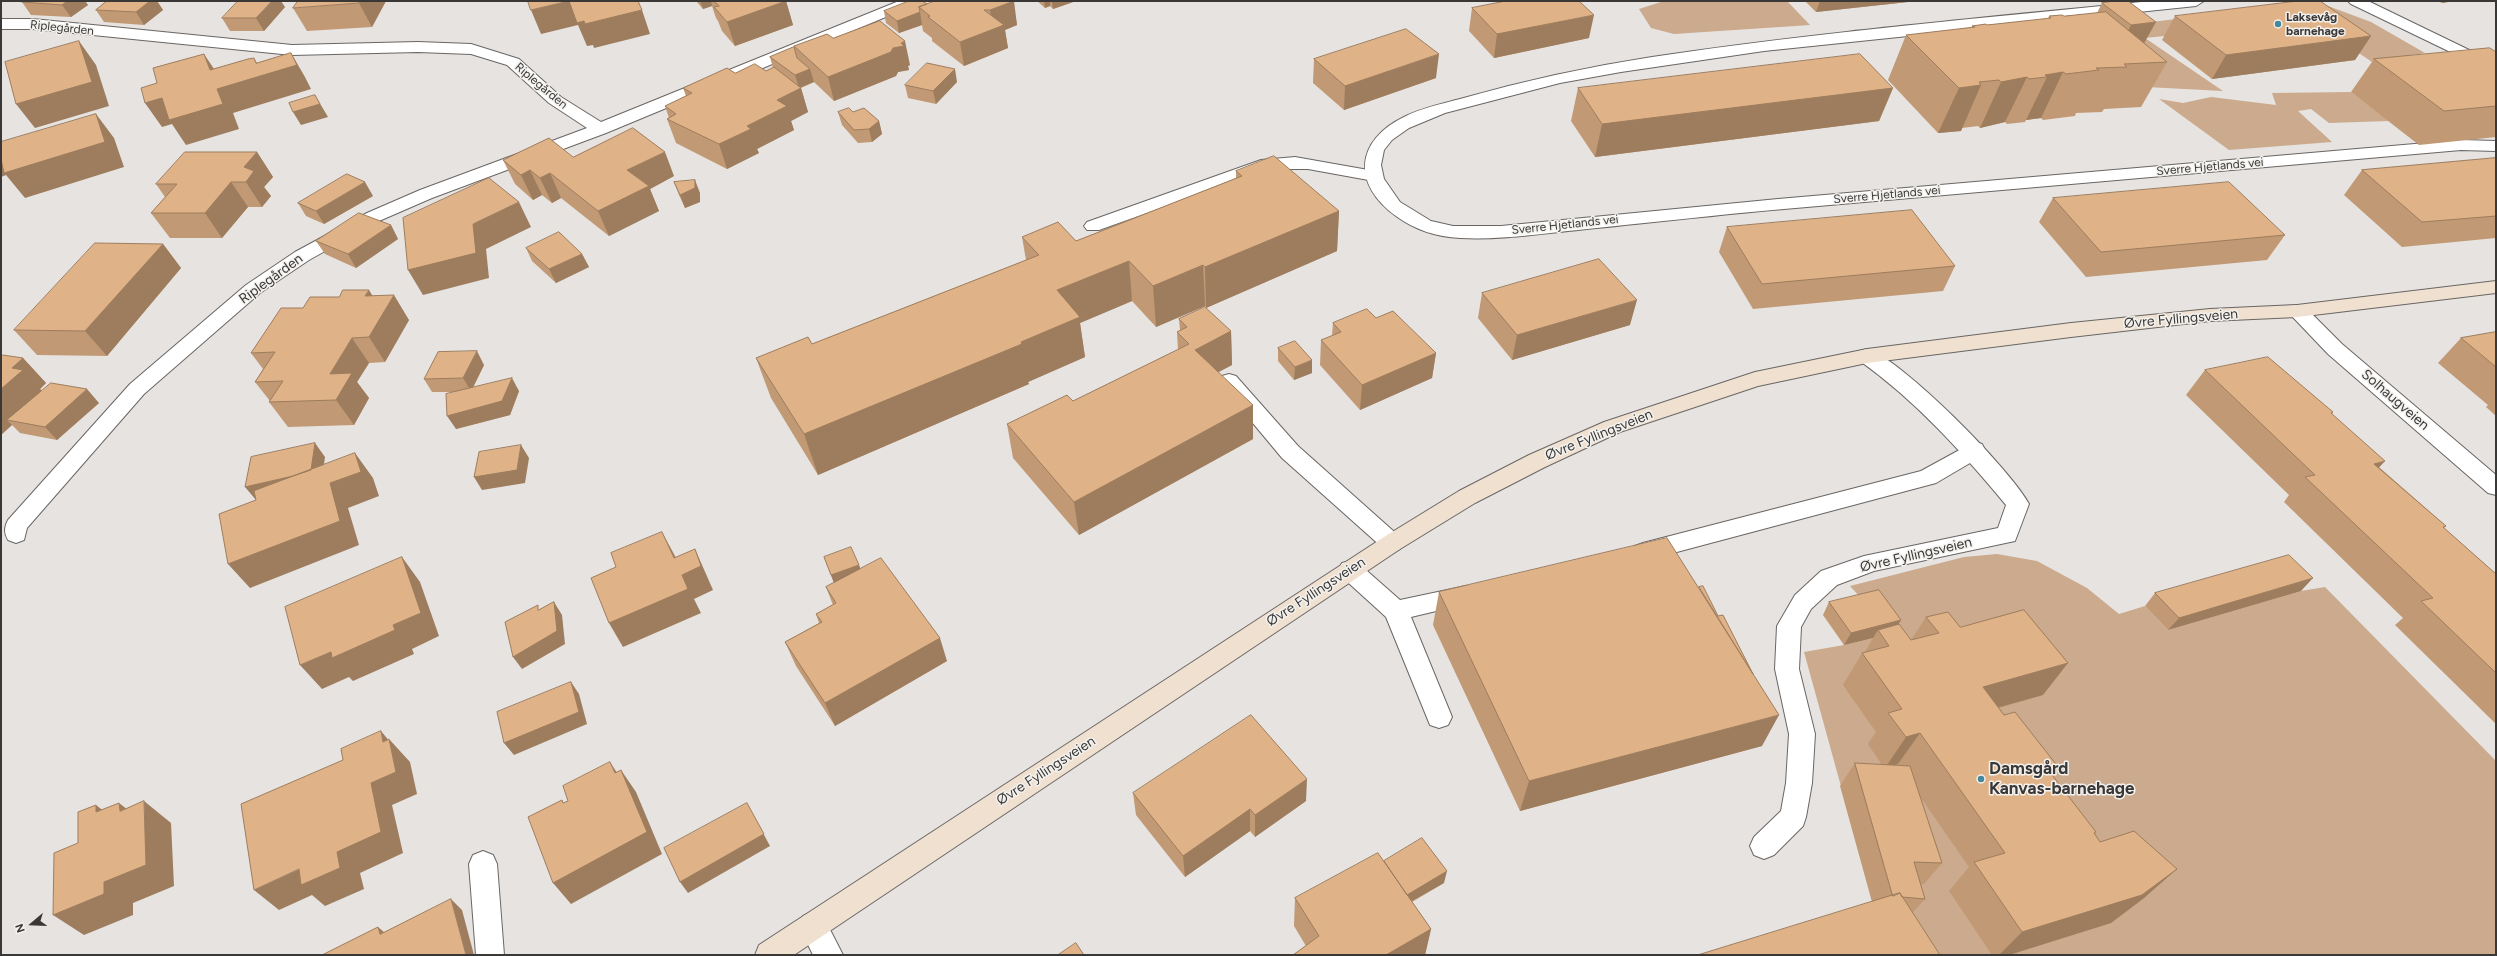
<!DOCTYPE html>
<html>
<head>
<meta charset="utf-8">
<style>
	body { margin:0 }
	#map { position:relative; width:2497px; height:956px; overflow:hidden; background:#e6e3e1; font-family:Figtree,sans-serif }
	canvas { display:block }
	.frame { position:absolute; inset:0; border:2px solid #393837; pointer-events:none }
	.north { position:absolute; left:12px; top:904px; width:40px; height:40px; -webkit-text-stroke:3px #f3f1ee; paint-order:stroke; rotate:251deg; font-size:11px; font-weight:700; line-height:16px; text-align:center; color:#393837 }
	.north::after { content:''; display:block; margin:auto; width:14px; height:18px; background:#393837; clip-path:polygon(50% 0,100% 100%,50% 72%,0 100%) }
</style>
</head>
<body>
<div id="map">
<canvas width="2497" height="956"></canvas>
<div class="frame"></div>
<div class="north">N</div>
</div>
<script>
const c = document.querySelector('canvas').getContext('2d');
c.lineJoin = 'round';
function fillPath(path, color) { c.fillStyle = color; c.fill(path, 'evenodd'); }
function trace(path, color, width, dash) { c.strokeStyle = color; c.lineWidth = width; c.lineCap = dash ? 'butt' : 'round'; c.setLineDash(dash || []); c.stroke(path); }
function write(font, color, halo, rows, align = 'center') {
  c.font = font + ' Figtree,sans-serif'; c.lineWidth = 3; c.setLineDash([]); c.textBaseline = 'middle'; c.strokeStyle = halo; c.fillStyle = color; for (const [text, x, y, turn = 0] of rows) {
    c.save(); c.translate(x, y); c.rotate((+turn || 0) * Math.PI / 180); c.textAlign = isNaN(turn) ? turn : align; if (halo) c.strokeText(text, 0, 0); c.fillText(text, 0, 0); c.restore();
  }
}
fillPath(new Path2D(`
	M1664,1H1787L1810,25L1674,34L1651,28L1639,9Z
	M2297,5L2328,6L2371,22L2425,53L2372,62L2312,21L2145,38L2223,91L2146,87L2108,27Z
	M2351,92L2389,121L2329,123L2311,109L2298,111L2332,142L2229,150L2159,99L2183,103L2211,97L2276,105L2272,93Z
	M1997,554L2037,561L2087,588L2119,614L2145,606L2168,630L2301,591L2325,587L2496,761V955H1900L1877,917L1804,652L1844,645L1893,633L1850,586L1964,557Z`), '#cbaa8d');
const service = new Path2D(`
	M1295,157L1374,171L1380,172L1383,176L1380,180L1374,181L1308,169H1270L1099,230H1087L1084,226L1087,222L1261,160Z
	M1229,374L1236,376L1298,446L1400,537L1403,543L1400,549L1392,552L1384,549L1282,458L1222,386L1219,381L1222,376Z
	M1974,442L1982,444L1985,450L1982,456L1936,483L1643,561L1635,558L1631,552L1635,546L1643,543L1921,471Z
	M1350,561L1358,563L1400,600L1466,586L1474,588L1478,595L1474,602L1411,617L1452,717L1448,725L1439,728L1430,725L1386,617L1342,577L1338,570L1342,563Z
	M483,851L493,855L497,864L504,955H476L469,864L473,855Z
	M813,912L823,916L843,955H813L799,926L803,916Z`);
const minor = new Path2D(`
	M899,1H920L917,4L606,133L432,198L379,221L309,260L260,293L144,394L27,528L24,540L16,543L8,540C4,533 4,528 8,520L130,384L246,285L295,252L367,213L420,190L587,128L549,103L507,65L471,54L418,52L292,55L33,29H1V19H33L292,45L418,42L471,44L519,59L561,97L601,122Z
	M2151,1H2204L2196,6L1764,51L1621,72L1560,83L1445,113L1409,128L1392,140L1384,150L1381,165L1384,179L1400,202L1431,221L1453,226H1501L1778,199L2461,140L2496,141V151L2461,150C2235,170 2010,189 1784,209C1715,215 1647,223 1578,230C1539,234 1500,240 1460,238C1437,237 1415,230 1396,216C1352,184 1355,141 1404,117C1421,108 1441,104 1460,99C1523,81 1587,67 1652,57C1818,32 1985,18 2151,1Z
	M2348,1H2368L2496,63V74L2351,4Z
	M2297,305L2304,306L2342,344L2496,475V495L2488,493L2328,354L2287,311L2290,306Z
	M1867,349C1902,359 2011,470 2029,504L2015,541L1874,571L1837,585L1811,609L1801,627L1799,669L1815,734L1812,783L1806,817L1803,826L1774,855L1764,859L1754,855L1750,846L1754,837L1781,811L1786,783L1789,734L1775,669L1777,626L1795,595L1821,571L1864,556L1998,528L2006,505C1962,452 1917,402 1860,361L1857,356L1860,351Z`);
const secondary = new Path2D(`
	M2496,281V293L2297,317L2210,321L2071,337L1867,363L1758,386L1620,432L1545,467L1475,503L1400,549L794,955H755L759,945L1384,537L1459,491L1529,455L1604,422L1755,372L1867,349L2071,323L2210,309L2297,305Z`);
trace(service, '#696664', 2);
trace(minor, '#696664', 2);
trace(secondary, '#696664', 2);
fillPath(service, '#fff');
fillPath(minor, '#fff');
fillPath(secondary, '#f0e0d0');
fillPath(new Path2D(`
	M15,1H85L88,5L71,17L31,15L22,2H23Z
	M107,1H157L163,10L144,25L104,22L96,10Z
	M386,1L372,27L307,31L293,8Z
	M696,1H786L793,25L735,46L722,31L718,21L716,18L712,6L703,9Z
	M1013,1L1017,25L1005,30L1008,48L964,66L932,41V38L923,31L922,25L899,33L886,23L884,11L927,4Z
	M1037,1H1076L1053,9L1050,6L1045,8Z
	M1805,1H1917L1816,12Z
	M2115,1L2144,43L2167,62L2141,107L2104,109L2102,112L2076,113L2075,116L2043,120L2041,118L2026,120L2025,122L2007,124L2005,122L1980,128L1978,126L1962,128L1961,131L1938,133L1888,80L1906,35L1971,28L1972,26L1987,25L2048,19L2049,16H2064L2097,13L2102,3Z
	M2437,1H2454L2442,3Z
	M285,7L264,31H230L222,18Z
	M1472,8L1589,38L1494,58L1469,31Z
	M2175,16L2371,36L2355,60L2212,79L2162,40Z
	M833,38L910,65L908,66L909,70L898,72L896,76L834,101L814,82L801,88L808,112L791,121L794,130L757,149L759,153L727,169L676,143L667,119L669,118L665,106L686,96L683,88L735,73L766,71L773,68L770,57L794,47V46Z
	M2496,52V137L2419,145L2351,92L2374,59Z
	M1314,59L1436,78L1344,110L1313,83Z
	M957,82L936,104L908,98L905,85Z
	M1578,88H1893L1879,121L1595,157L1571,121Z
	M838,112H853L879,121L882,134L872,142L858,143L842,125Z
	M257,152L273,177L264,187L271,196L262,207H248L222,238H170L151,213L165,197L156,184Z
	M573,157L674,176L650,189L659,211L609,236L561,198L552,203L542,195L533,200L515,184L503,160Z
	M2496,158V238L2402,247L2344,195L2362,170Z
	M1236,171L1339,211L1337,251L1206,308L1205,306L1156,327L1132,301L1080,323L1085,357L1028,382L1029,384L818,475L771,398L756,358L812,344L1026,260L1022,237L1076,241L1236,178Z
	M674,182L700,193V202L685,208L679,195Z
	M373,196L324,224L306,216L298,203Z
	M2053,198L2285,235L2267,260L2086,277L2039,222Z
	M391,225L398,239L356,268L325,254L316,241Z
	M1727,227L1955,266L1943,291L1753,309L1719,252Z
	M163,244L181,268L107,356L37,355L14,330Z
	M526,248L582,254L589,267L556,283L532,261Z
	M1482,293L1630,325L1512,360L1478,318Z
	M373,296L409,320L385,362L369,363L357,382L369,398L354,425L288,427L269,402L270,401L255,382L263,369L251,353L303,308Z
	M1376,318L1436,353L1432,378L1360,410L1320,365L1321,340L1332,336L1333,323Z
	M1179,319L1231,331L1232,365L1218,372L1253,439L1079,535L1013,458L1007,424L1073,401L1178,350L1177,332L1180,330Z
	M2496,332V416L2486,407L2488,405L2438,363L2461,338Z
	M1278,348L1312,373L1294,380L1278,361Z
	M1,357L23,358L46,383L40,389L42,391L99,403L57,440L20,433L12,425L1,435Z
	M484,365L473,388L519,391L510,415L456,429L457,392H432L424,379Z
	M2205,370L2333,412L2332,414L2379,467L2446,526L2444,528L2496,574V724L2395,625L2403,618L2284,502L2289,495L2186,395Z
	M824,557L859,565L860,569L947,661L835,726L796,666L785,642L819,623L816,614L833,605L826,587L834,583Z
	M2301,591L2168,630L2145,606L2155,593Z
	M1439,592L1762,746L1520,811L1433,625Z
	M1829,602L1901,620L1898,624L1911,640L1926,617L1960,627L2043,695L1999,708L2096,832L2095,834L2100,842L2144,898L2111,923L2009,955H1992L1949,891L1969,867L1919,795L1942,863L1924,884H1920L1925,899L1912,913L1872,902L1840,786L1855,763L1882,765L1868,744L1876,732L1843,685L1862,653L1865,652L1873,638L1844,645L1823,615ZM1898,764L1899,765H1893Z
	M1133,793L1306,801L1255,837L1250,831L1185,877L1136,815Z
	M1383,861L1444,883L1412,902L1431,929L1425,955H1293L1306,946L1294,926L1295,898Z`), '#c19974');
fillPath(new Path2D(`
	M67,1H85L88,5L71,17L62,5Z
	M150,1H157L163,10L144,25L136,12Z
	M272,1H281L285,7L264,31L256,18Z
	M360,1H386L372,27L359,3Z
	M569,1L642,10L650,34L594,48L593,45L587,46L578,25L541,34L531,10Z
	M700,1H711L712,6L703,9Z
	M786,1L793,25L735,46L727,22Z
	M1014,1L1017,25L1005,30L1008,48L964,66L960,42L993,29L990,10Z
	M1044,1H1050V6L1045,8Z
	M1052,1H1076L1053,9Z
	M1820,1H1917L1816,12Z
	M2443,1H2454L2442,3Z
	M920,12L922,25L899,33L897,21Z
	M1594,15L1589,38L1494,58L1497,34Z
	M2156,22L2138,54L2114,58L2131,25Z
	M2371,36L2355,60L2212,79L2226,55Z
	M79,41L96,65L109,106L35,128L16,104Z
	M905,41L910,65L908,66L909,70L898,72L896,76L834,101L828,77L893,48Z
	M291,53L305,77L311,89L233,113L239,129L186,145L172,124L162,127L145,103L210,70L204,54L220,78L256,63L254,58L264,75Z
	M1439,54L1436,78L1344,110L1345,86Z
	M810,69L814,82L799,88L795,75Z
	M955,69L957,82L936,104L933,91Z
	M2063,72L2041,118L2026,120L2047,77L2045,75Z
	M2027,77L2005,122L1980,128L2001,82Z
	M1981,85L1961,131L1938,133L1959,88Z
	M801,88L808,112L791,121L794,130L757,149L759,153L727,169L719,144L747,126L777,100Z
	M1893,88L1879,121L1595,157L1602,124Z
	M315,95L328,117L301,125L293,112Z
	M96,114L114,138L124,167L25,198L6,175L1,177V161Z
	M879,121L882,134L872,142L869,129Z
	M257,152L273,177L264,187L271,196L262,207L246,182L244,167Z
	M665,152L674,176L650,189L659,211L609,236L598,211L627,170Z
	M530,170L542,195L533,200L521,175Z
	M550,173L561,198L552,203L540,178Z
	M695,180L700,193V202L685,208L680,195Z
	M231,182L248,207L222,238L205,213Z
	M365,182L373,196L324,224L316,211Z
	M519,202L531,227L486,249L489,278L423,295L408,270L473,224Z
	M1339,211L1337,251L1206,308L1205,267Z
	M391,225L398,239L356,268L348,254Z
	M163,244L181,268L107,356L85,331Z
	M582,254L589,267L556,283L549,269Z
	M1129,261L1132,301L1080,323L1085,357L1028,382L1029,384L818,475L804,434L1021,342L1057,290Z
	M1203,265L1205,306L1156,327L1153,286Z
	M369,290L383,313L394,295L409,320L385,362L369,337L365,296Z
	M1637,300L1630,325L1512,360L1517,335Z
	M1231,331L1232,365L1196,384L1195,350Z
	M352,338L369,363L357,382L369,398L354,425L336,400L330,374Z
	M477,351L484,365L471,391L463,378Z
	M1436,353L1432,378L1360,410L1362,385Z
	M23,358L46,383L40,389L46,395L7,420L12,425L1,435V389L12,368Z
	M1312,360V373L1294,380L1295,367Z
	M512,378L519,391L510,415L456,429L447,416Z
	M87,389L99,403L57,440L45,427Z
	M1253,405V439L1079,535L1074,502Z
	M315,443L325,457L321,486L256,500L245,487Z
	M521,445L529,458L525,483L482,490L474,477Z
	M355,453L373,478L379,496L348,508L359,545L250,588L228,564L330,483Z
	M2385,461L2362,486L2374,464Z
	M662,532L675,556L683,574L695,549L706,574L713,590L694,599L701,613L623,647L609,623L674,558Z
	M402,557L420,582L439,636L412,649L414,654L353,681L349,677L322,689L300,665L393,625Z
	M859,565L864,578L836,588L831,575Z
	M2313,578L2301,591L2168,630L2179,618Z
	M554,602L562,615L565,644L522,669L513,657Z
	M1901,620L1893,633L1878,630L1873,638L1844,645L1851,633Z
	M940,638L947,661L835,726L825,703Z
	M2068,663L2043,695L1960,718L1983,687Z
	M571,682L579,694L587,724L514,755L504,743Z
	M1779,715L1762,746L1520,811L1529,781Z
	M381,731L390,742L389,739L410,762L417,794L392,805L403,853L360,873L364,889L325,906L312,895L279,910L254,890L337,852L371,783L383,742Z
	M1920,733L1898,764L1885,768L1906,737Z
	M610,762L625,785L615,773Z
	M2059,768L2032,799L2049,771Z
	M621,770L636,792L662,854L571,904L553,883Z
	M1307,779L1306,801L1255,837V815Z
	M144,801L171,823L174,886L133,903V915L84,935L53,915L104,882L120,811L119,803L145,823Z
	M747,803L770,846L688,893L680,882Z
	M96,805L124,827L96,812Z
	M1250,809V831L1185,877L1183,856Z
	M2177,869L2144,898L2111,923L2009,955H1999L2022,932Z
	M1447,871L1444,883L1403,906L1406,895Z
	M451,899L462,910L474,955H466Z
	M378,927L391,938L380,934Z
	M1431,929L1425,955H1386Z`), '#9d7d5e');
const building = new Path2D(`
	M24,1H67L62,5L22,2Z
	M107,1H150L136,12L96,10Z
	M238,1H272L256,18H222Z
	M298,1H360L359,3L293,8Z
	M528,1H638L642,10L585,24L584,21L577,23L569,1L531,10Z
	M714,1H786L727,22L714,7L719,6Z
	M909,1H922L927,4L919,7L920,12L897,21L884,11Z
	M935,1H1014L990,10H984L1004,25L960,42L928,17L930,16L919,7Z
	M1506,1H1579L1594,15L1497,34L1472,8Z
	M2115,1H2128L2156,22L2131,25L2102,3Z
	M2298,1H2320L2371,36L2226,55L2175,16Z
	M2106,12L2167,62L2124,64L2127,67L2096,68L2099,70L2066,74L2063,72L2045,75L2047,77L2029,79L2027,77L2001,82L1999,80L1979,82L1981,85L1959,88L1906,35L1975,27L1972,26L1986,24L1987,25L2051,18L2049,16L2062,15L2064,16Z
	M880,21L905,41L901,43L904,46L893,48L891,52L828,77L794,46L827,34L833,38Z
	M1406,29L1439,54L1345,86L1314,59Z
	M79,41L92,82L16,104L5,62Z
	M794,47L797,58L810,69L795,75L770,57Z
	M2490,48L2496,52V106L2444,111L2374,59Z
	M291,53L297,65L217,89L223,104L169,120L162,98L145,103L141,88L157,83L153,68L204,54L210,70L248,59L254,58L256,63Z
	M1860,54L1893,88L1602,124L1578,88Z
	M927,63L955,69L933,91L905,85Z
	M755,64L766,71L774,67L801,88L777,100L787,106L747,126L751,129L719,144L667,119L676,114L665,106L692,93L683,88L727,68L735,73Z
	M315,95L320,104L293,112L289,103Z
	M849,108L853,112L864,108L879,121L869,129L854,130L838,112Z
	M96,114L105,142L4,173L1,159V142Z
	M633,128L665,152L627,170L649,186L598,211L550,173L540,178L530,170L521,175L503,160L549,138L573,157Z
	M185,152H257L244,167L254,171L246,182H231L205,213H151L177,184H156Z
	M1274,156L1339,211L1205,267L1203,265L1153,286L1129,261L1057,290L1080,317L1021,342L1022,344L804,434L756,358L808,337L812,344L1039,255L1022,237L1058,222L1076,241L1242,176L1236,171Z
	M2496,158V216L2422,222L2362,170Z
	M347,174L365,182L316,211L298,203Z
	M489,178L519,202L473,224L476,253L408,270L403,218Z
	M695,180V188L680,195L674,182Z
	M2229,182L2285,235L2101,252L2053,198Z
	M1912,210L1955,266L1762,284L1727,227Z
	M359,213L391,225L348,254L316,241Z
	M559,232L582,254L549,269L526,248Z
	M95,243L163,244L85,331L14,330Z
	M1599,259L1637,300L1517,335L1482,293Z
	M343,290H369L365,296L394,295L369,337L352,338L330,374L352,373L336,400L269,402L283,381L255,382L275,352L251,353L281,308H303L310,297H339Z
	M1205,307L1231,331L1195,350L1253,405L1074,502L1007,424L1067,395L1073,401L1189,344L1177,332L1187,327L1179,319Z
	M1367,309L1376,318L1393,311L1436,353L1362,385L1321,340L1341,332L1333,323Z
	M2496,332V367L2461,338Z
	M1295,341L1312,360L1295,367L1278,348Z
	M477,351L463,378L424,379L438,352Z
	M3,355L23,358L12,368L23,370L1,389V357Z
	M2268,357L2333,412L2331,413L2385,461L2374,464L2446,526L2443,527L2496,574V673L2421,601L2433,598L2305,477L2315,475L2205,370Z
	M512,378L502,401L447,416L446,394Z
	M51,383L87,389L45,427L7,420Z
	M315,443L311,470L293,476L245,487L251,457Z
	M521,445L517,470L474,477L479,452Z
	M355,453L361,472L330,483L340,521L228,564L219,514L256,500L254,491Z
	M662,532L674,558L695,549L701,566L682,575L688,589L609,623L591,578L616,567L611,553Z
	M1667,538L1779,715L1529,781L1439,592Z
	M851,547L859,565L831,575L824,557Z
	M2289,555L2313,578L2179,618L2155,593Z
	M402,557L421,613L393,625L395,630L332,658L331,652L300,665L285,607Z
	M881,558L940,638L825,703L785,642L822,622L816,614L836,603L826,587Z
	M1703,586L1718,616L1723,615L1753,674L1699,587Z
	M1879,590L1901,620L1851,633L1829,602Z
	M554,602L557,631L513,657L505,622L538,605V610Z
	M2024,610L2068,663L1983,687L2004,715L2015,712L2059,768L2049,771L2096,832L2094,833L2100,842L2134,831L2177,869L2142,895L2022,932L1974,862L2005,853L1920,733L1906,737L1888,713L1902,709L1862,653L1889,646L1878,630L1899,624L1911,640L1939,633L1926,617L1948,612L1960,627Z
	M571,682L579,712L504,743L497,712Z
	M1251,715L1307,779L1255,815L1250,809L1183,856L1133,793Z
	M381,731L383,742L389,739L396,772L371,783L381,832L337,852L340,868L301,885L299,869L254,890L241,804L343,760L341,749Z
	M610,762L615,773L621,770L647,832L553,883L528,817L562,800L563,803L568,801L563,786Z
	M1855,763L1910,766L1942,863L1914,862L1925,899L1902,897L1900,893L1893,896Z
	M144,801L146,865L104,882V894L53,915L54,853L78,843V812L96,805V812L119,803L120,811Z
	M747,803L764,834L680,882L664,848Z
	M1422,838L1447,871L1407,895L1384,861Z
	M1378,853L1431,929L1386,955H1293L1319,936L1295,898Z
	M1900,893L1940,955H1698Z
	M451,899L466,955H322L378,927L380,934Z
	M1076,943L1084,955H1058Z`);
fillPath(building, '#e0b287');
trace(building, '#9d7d5e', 1);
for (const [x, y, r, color] of [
	[2278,24,4,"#458897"],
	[1981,779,4,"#458897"]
]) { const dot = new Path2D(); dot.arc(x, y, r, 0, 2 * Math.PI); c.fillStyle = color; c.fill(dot); trace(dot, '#f3f1ee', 1.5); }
write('bold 12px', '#393837', '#f3f1ee', [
	["Laksevåg",2286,17],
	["barnehage",2286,31]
], 'left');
write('12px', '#393837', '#f3f1ee', [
	["Riplegården",62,28,6],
	["Riplegården",541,86,40],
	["Sverre Hjetlands vei",2210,167,-5],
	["Sverre Hjetlands vei",1887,195,-5],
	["Sverre Hjetlands vei",1565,225,-6]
]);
write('14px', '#393837', '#f3f1ee', [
	["Riplegården",271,279,-36],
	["Øvre Fyllingsveien",2181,319,-5],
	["Solhaugveien",2395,400,41],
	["Øvre Fyllingsveien",1599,435,-22],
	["Øvre Fyllingsveien",1916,555,-13],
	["Øvre Fyllingsveien",1316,592,-33],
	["Øvre Fyllingsveien",1046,771,-33]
]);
write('bold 17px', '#393837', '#f3f1ee', [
	["Damsgård",1989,769],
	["Kanvas-barnehage",1989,789]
], 'left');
</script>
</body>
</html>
